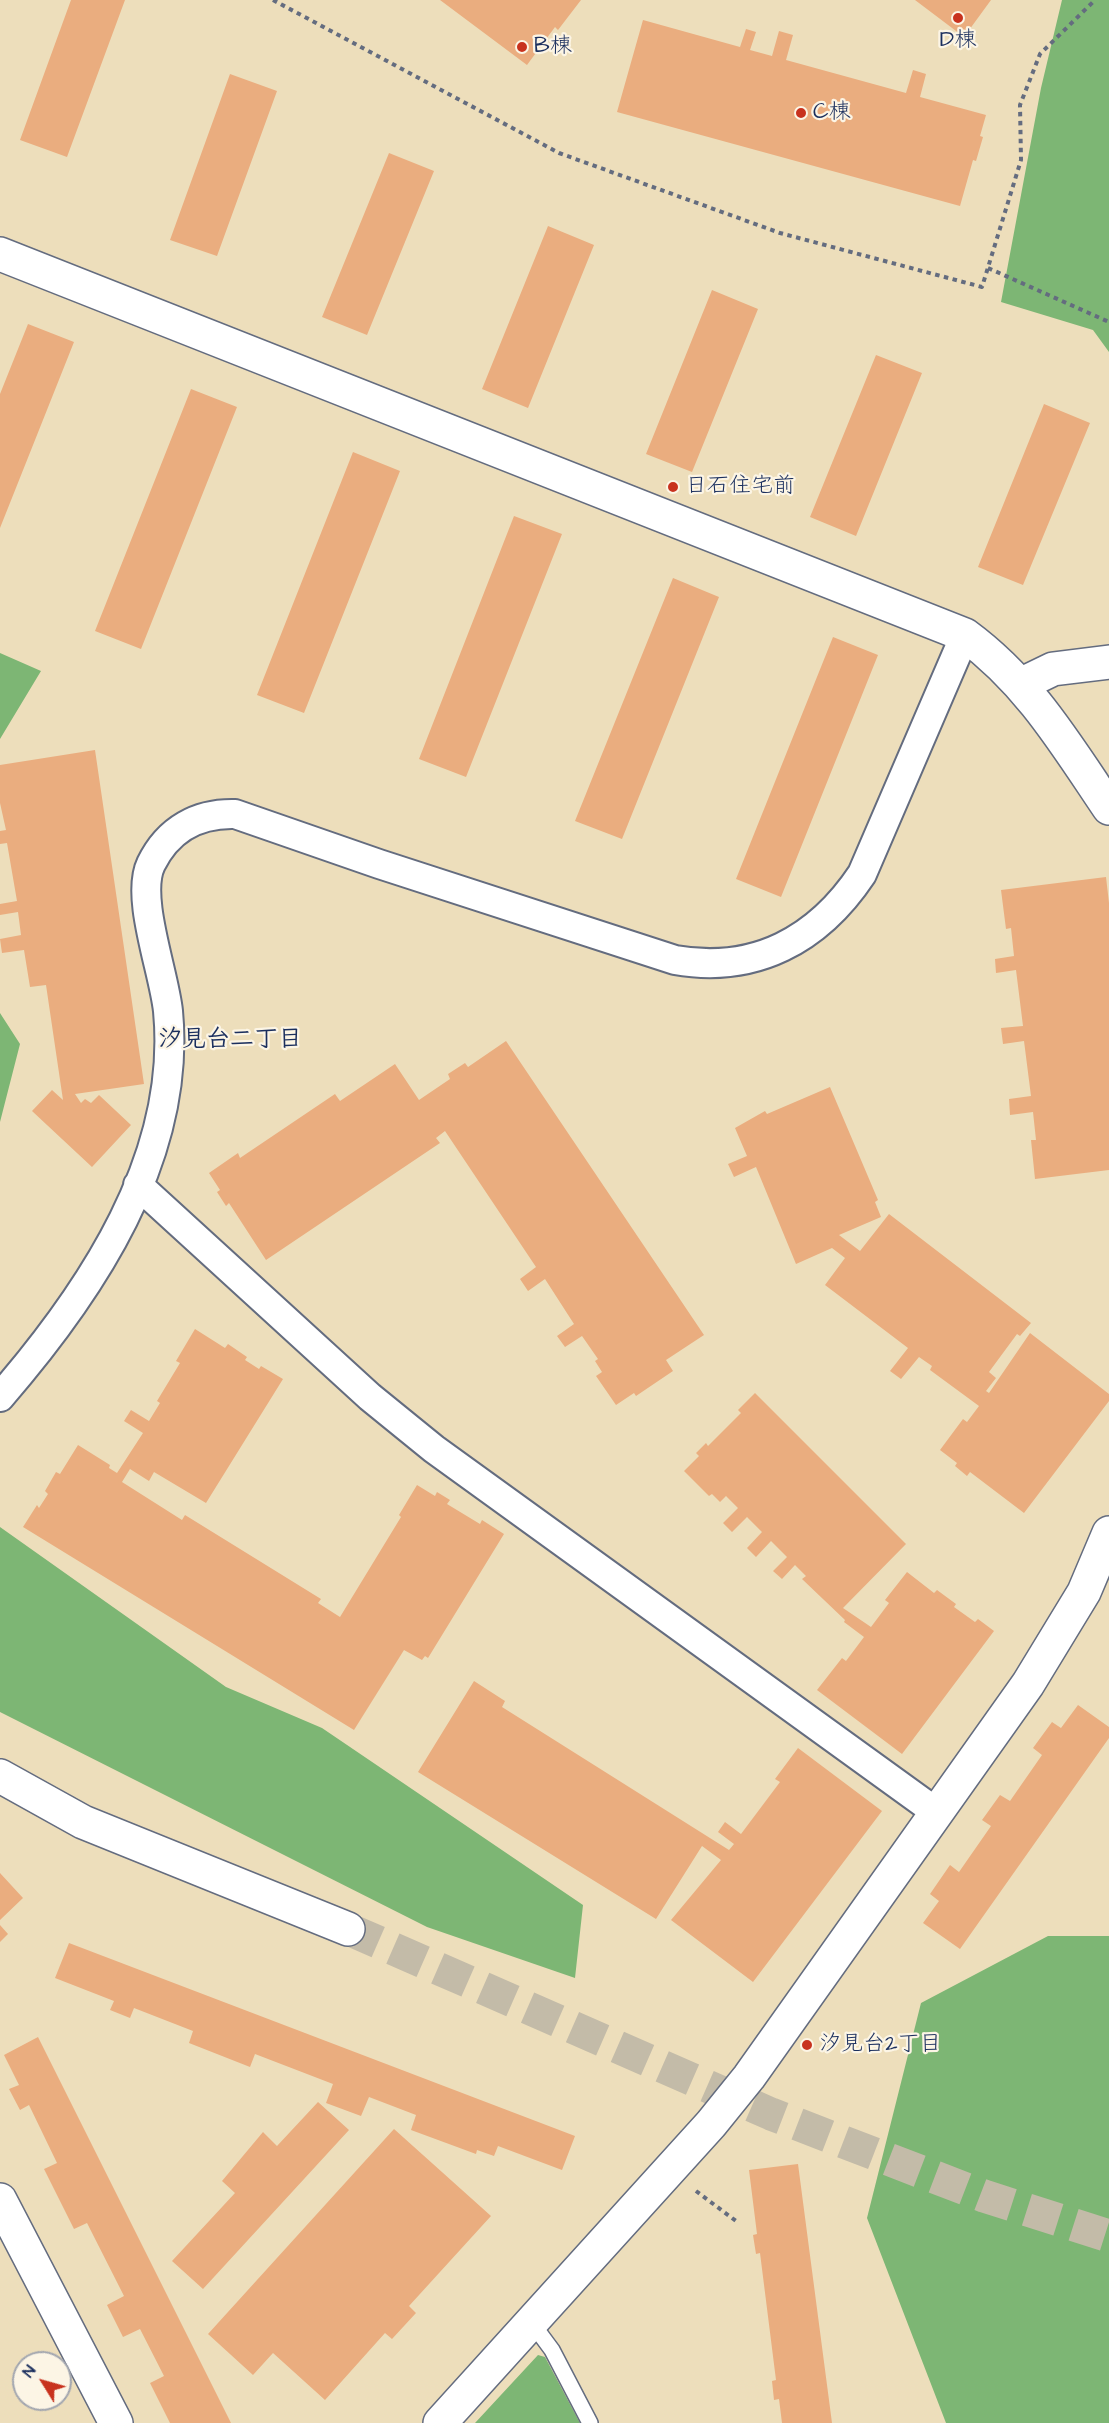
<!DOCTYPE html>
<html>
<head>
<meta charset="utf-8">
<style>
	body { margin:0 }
	#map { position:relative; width:1109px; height:2423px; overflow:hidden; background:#eddebb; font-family:"Architects Daughter",sans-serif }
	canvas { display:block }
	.north { position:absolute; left:12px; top:2351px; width:60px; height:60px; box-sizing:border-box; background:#fcf5e5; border:2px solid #a2a6af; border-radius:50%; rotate:307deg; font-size:16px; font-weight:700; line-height:24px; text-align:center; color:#1b2f5e }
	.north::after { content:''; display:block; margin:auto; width:21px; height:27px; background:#c8321e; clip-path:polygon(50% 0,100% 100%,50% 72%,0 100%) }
</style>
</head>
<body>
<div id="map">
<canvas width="1109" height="2423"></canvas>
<div class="north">N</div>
</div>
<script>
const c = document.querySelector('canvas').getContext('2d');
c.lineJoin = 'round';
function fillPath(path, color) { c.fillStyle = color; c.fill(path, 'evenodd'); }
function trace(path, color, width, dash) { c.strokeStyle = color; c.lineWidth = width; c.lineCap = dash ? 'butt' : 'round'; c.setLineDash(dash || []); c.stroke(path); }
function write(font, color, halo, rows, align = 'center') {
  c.font = font + ' "Architects Daughter","Klee One",sans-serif'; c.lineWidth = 4.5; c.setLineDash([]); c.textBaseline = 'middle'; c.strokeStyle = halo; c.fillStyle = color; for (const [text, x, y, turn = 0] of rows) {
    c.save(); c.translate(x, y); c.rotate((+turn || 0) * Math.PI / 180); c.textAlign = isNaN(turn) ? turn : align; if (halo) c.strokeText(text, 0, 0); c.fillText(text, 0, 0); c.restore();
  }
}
fillPath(new Path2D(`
	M1062,0H1109V352L1093,330L1001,302L1041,88Z
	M0,653L41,671L0,739Z
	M0,1013L20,1044L0,1122Z
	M0,1527L226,1687L322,1728L583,1905L575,1978L427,1927L0,1712Z
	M1048,1936H1109V2423H946L867,2218L921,2003Z
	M538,2355L545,2357L580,2423H475Z`), '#7db674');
fillPath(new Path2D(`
	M71,0H125L67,157L20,140Z
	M440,0H581L558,30L555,27L527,65Z
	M915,0H991L964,37Z
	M643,20L740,47L746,29L756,32L750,50L772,56L779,31L793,35L786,60L906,93L913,70L926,74L920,97L986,115L980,136L983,137L976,161L973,160L960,206L617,112Z
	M230,74L277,91L217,256L170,240Z
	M389,153L434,171L367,335L322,317Z
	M548,226L594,245L528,408L482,389Z
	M712,290L758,309L692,472L646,454Z
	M28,324L74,342L0,528V394Z
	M876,355L922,373L856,536L810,517Z
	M191,389L237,407L141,649L95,631Z
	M1044,404L1090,423L1023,585L978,567Z
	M353,452L400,471L304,713L257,695Z
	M514,516L562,534L466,777L419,759Z
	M673,578L719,597L622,839L575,821Z
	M833,637L878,655L781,897L736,879Z
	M95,750L144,1084L75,1094L81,1103L85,1099L91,1103L99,1095L131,1125L92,1167L32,1111L52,1090L63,1100L46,985L30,987L24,950L2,953L0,939L21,935L18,912L0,915V904L17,901L7,843L0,844V831L6,830L0,803V765Z
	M1106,877L1109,903V1170L1035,1179L1031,1140H1036L1033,1112L1010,1115L1009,1099L1031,1096L1024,1041L1003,1044L1001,1028L1023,1026L1016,970L996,973L995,959L1014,956L1011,928L1006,929L1001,890Z
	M506,1041L704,1335L666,1360L673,1371L636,1396L634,1393L616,1405L596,1376L602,1372L595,1361L598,1359L582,1336L565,1347L557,1336L574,1324L545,1279L528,1291L520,1279L536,1267L445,1131L436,1138L440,1143L266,1260L229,1203L226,1206L217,1192L220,1190L209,1173L238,1153L240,1158L335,1094L340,1101L395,1064L419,1100L450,1079L448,1074L465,1063L468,1067Z
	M830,1087L878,1200L875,1202L881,1217L839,1235L860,1251L889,1214L1031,1323L1020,1336L1017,1334L989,1372L996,1378L986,1391L989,1393L1030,1333L1109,1394V1401L1024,1513L970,1472L967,1476L955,1466L957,1463L940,1450L963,1419L967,1422L979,1406L930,1370L932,1366L919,1357L901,1379L890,1371L908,1348L825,1285L845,1258L832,1248L796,1264L756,1167L734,1177L728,1164L747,1156L735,1128L765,1111L767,1114Z
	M195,1329L225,1348L228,1344L247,1357L245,1360L259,1369L261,1366L283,1379L206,1503L154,1472L149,1481L130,1469L122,1482L182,1520L185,1515L321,1599L318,1603L340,1617L401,1517L399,1515L417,1485L435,1496L437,1492L450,1500L447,1504L480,1524L482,1520L504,1534L428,1658L425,1656L422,1660L404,1650L354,1730L23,1527L37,1505L39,1508L48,1494L45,1491L56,1472L60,1474L78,1445L110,1465L109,1468L117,1473L143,1433L124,1421L131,1410L149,1421L160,1403L157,1401L180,1363L176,1361Z
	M755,1393L906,1544L843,1608L871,1627L889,1603L885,1600L907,1572L934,1593L937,1590L956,1604L954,1607L975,1622L978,1619L994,1631L902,1754L817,1690L842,1658L846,1661L864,1637L844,1622L845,1620L802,1579L806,1576L795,1565L782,1579L773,1571L787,1557L771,1541L756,1557L747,1548L762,1532L747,1517L732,1532L723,1523L738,1508L726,1496L720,1502L712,1494L709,1496L684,1471L699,1456L696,1453L706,1443L708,1446L741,1413L738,1410Z
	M474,1681L505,1701L502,1707L729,1850L734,1844L718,1832L725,1822L741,1834L780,1782L775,1779L798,1748L882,1811L753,1982L671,1920L721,1860L702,1846L656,1919L418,1772Z
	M1078,1705L1109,1727V1738L960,1949L923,1923L939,1901L930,1894L950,1865L959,1872L991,1826L982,1820L1000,1795L1010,1801L1042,1755L1033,1748L1052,1722L1061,1728Z
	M0,1873L23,1898L0,1920Z
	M0,1925L8,1934L0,1942Z
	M69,1943L575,2136L562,2170L498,2146L494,2156L477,2150L476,2154L411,2130L416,2115L369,2097L361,2116L326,2103L333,2084L255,2054L250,2067L189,2043L193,2031L134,2008L130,2018L110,2010L114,2001L55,1978Z
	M38,2037L231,2423H170L150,2383L164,2376L140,2329L123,2337L107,2305L124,2296L87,2223L74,2229L44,2169L57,2163L29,2105L20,2110L9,2089L19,2085L4,2055Z
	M318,2102L349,2130L203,2289L172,2261L235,2193L222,2181L263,2132L277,2146Z
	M394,2129L491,2216L409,2306L416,2313L392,2339L385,2333L325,2400L273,2353L253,2375L208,2334Z
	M798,2164L832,2423H782L779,2399L774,2400L772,2381L776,2380L760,2253L756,2254L753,2235L757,2234L749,2170Z`), '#eaad7f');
trace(new Path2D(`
	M348,1929L771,2114L984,2196L1109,2236`), '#c3bba8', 33, [33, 16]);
const service = new Path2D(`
	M532,2323L552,2350L590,2423`);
const minor = new Path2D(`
	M138,1185L370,1397L434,1449L936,1812
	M0,1397C91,1292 182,1157 168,1011C164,972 135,897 151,864C168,829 198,813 235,814L379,864L675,960C755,974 818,940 862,874L965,635`);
const tertiary = new Path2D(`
	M0,254L965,635C1029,682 1065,743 1109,808
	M1022,684L1053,669L1109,662
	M0,1776L83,1822L348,1929
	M0,2200L116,2423
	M440,2423L711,2124L749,2077L1028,1684L1084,1592L1109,1533`);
trace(service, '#646c7f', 18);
trace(minor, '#646c7f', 32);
trace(tertiary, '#646c7f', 36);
trace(new Path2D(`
	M273,0L559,153L780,233L982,287L1021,160L1020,105L1040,54L1095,0
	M988,268L1109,322
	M696,2191L736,2221`), '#646c7f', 4, [4.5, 4.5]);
trace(service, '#fff', 15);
trace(minor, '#fff', 28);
trace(tertiary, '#fff', 33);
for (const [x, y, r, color] of [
	[958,18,6,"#c8321e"],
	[522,47,6,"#c8321e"],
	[801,113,6,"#c8321e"],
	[673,487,6,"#c8321e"],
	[807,2045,6,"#c8321e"]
]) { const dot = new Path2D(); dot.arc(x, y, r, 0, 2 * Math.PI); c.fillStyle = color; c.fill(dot); trace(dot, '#fcf5e5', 2); }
write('22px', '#1b2f5e', '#fcf5e5', [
	["D棟",958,41,"center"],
	["B棟",534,47],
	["C棟",813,113],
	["日石住宅前",685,487],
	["汐見台2丁目",819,2045]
], 'left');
write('bold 24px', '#1b2f5e', '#fcf5e5', [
	["汐見台二丁目",230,1041]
]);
</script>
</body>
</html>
